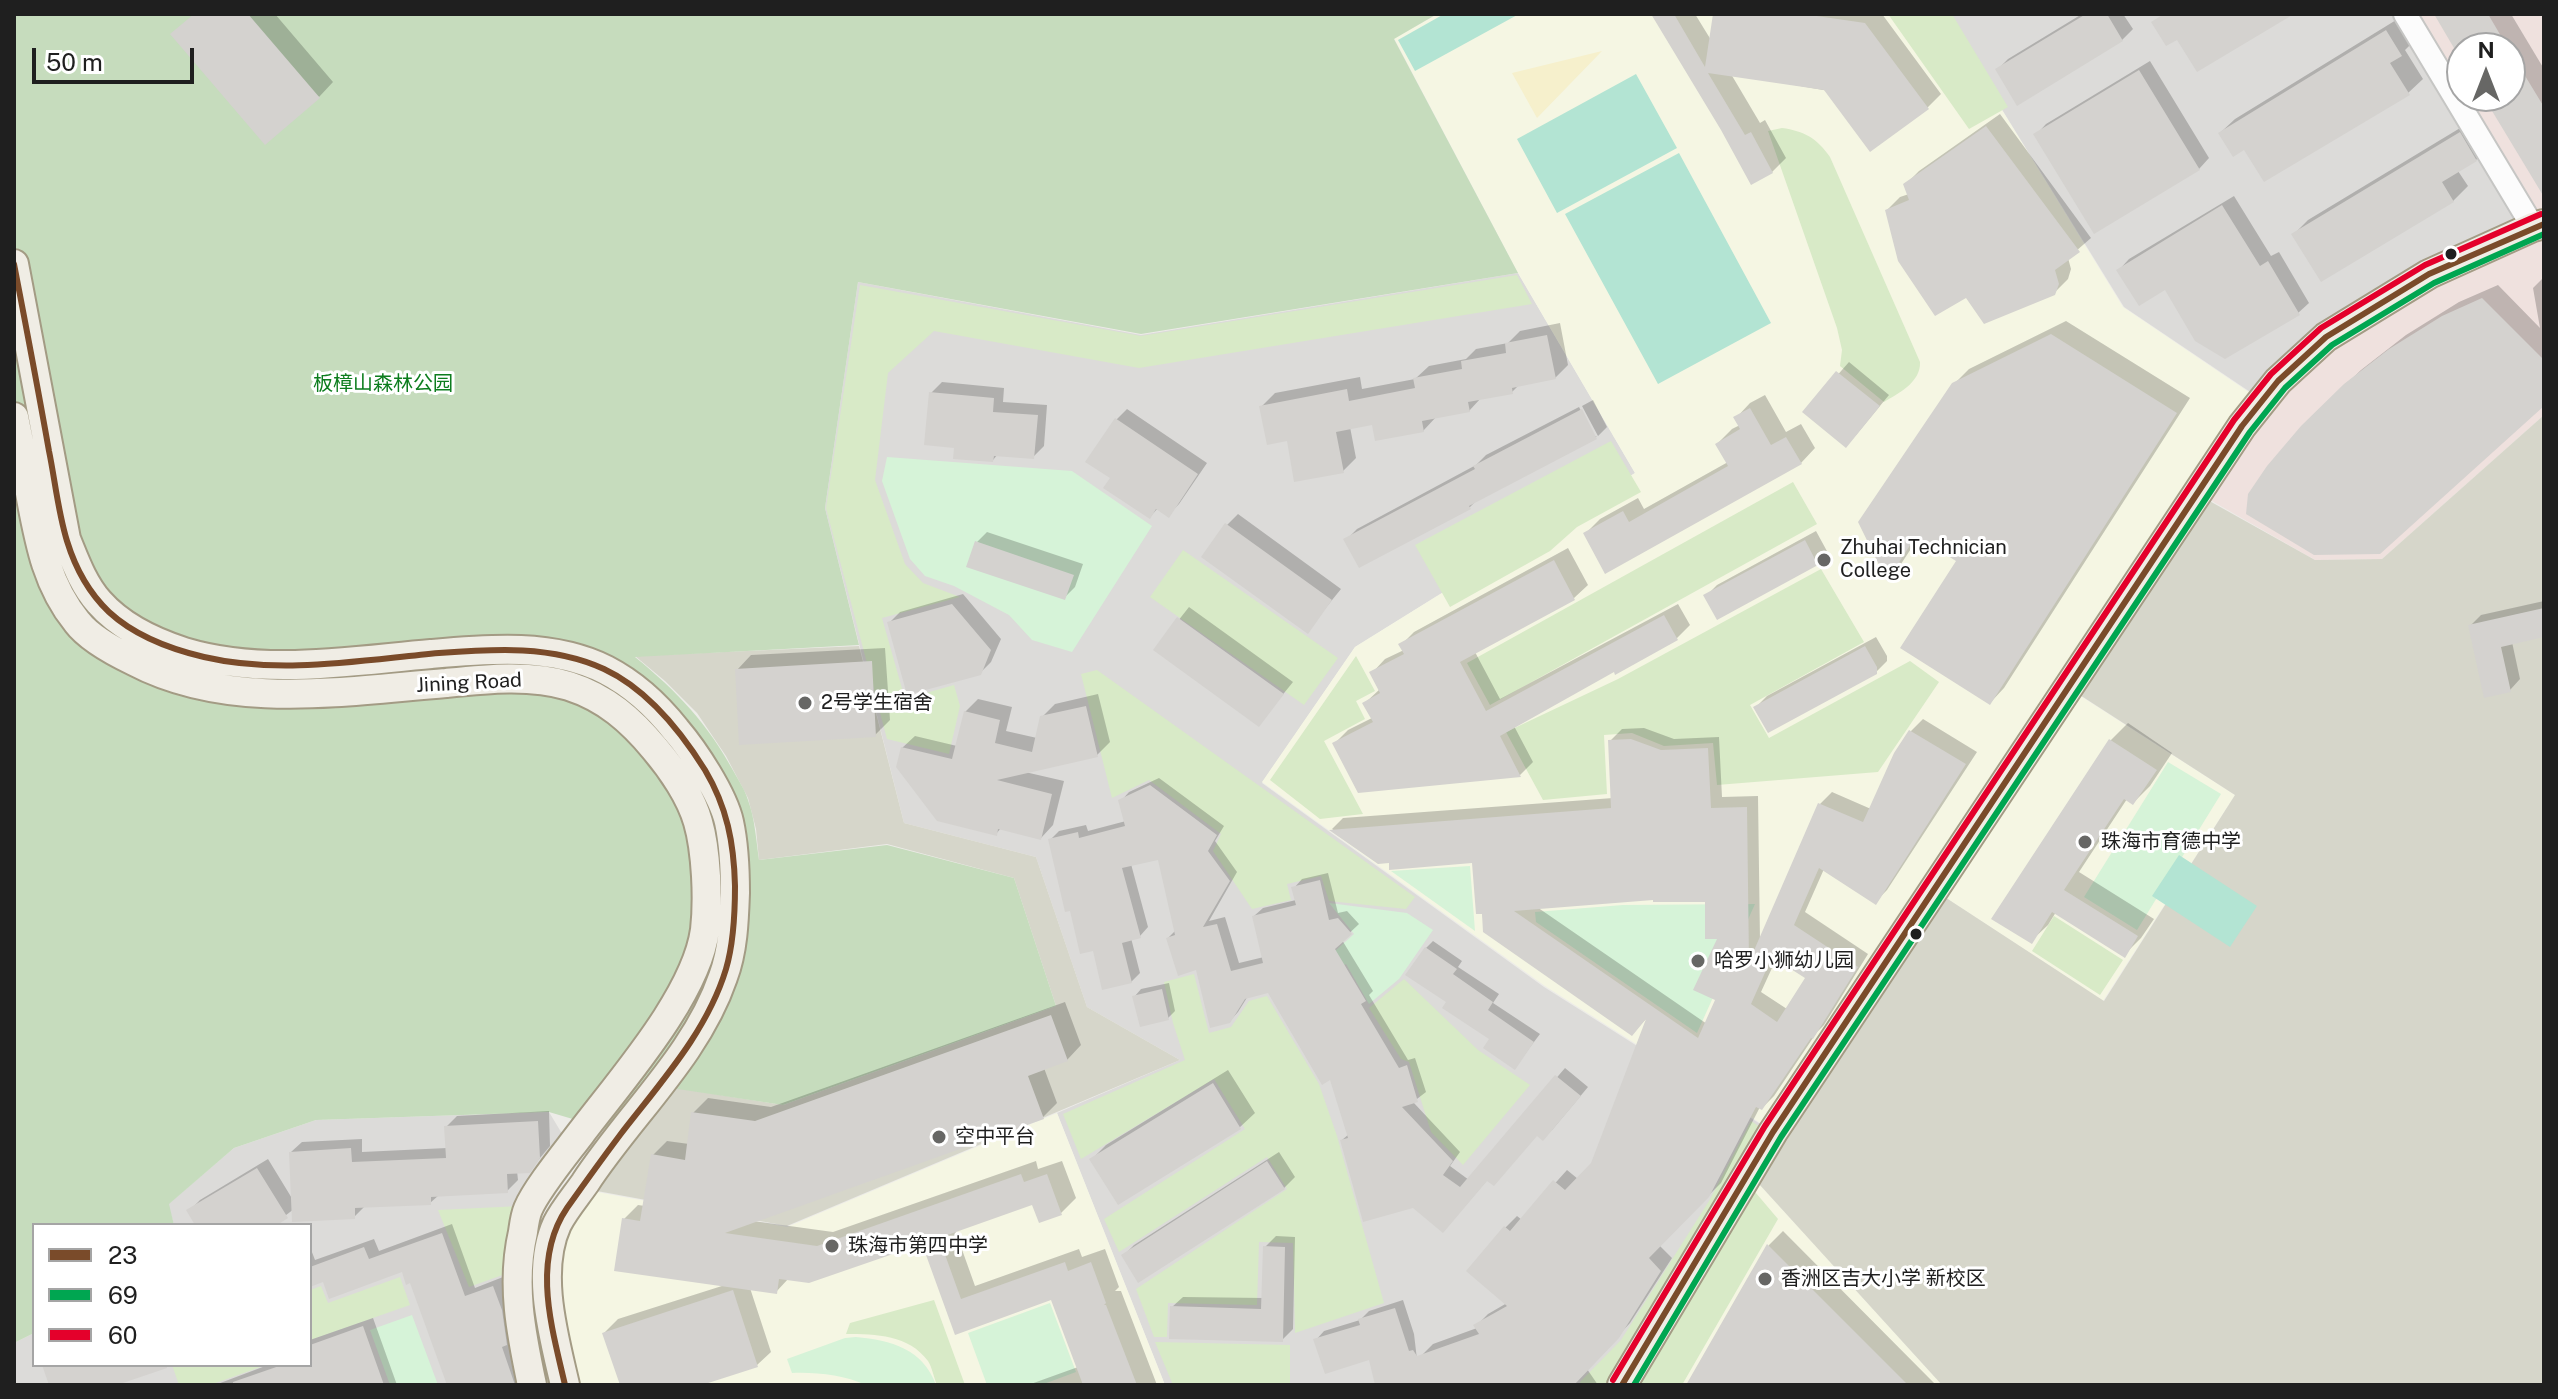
<!DOCTYPE html>
<html>
<head>
<meta charset="utf-8">
<style>
	body { margin:0 }
	#map { position:relative; width:2558px; height:1399px; overflow:hidden; background:#edece8; font-family:"Public Sans",sans-serif }
	canvas { display:block }
	.frame { position:absolute; inset:0; border:16px solid #1f1f1f; pointer-events:none }
	.legend { position:absolute; left:32px; top:1223px; width:280px; height:144px; box-sizing:border-box; background:#fff; border:2px solid #a5a5a5; margin:0; padding:10px 14px; list-style:none; font-size:24px; color:#1f1f1f }
	.legend li { display:flex; align-items:center; gap:16px; height:40px }
	.legend b { width:40px; border:2px solid #a5a5a5 }
	.north { position:absolute; left:2446px; top:32px; width:80px; height:80px; box-sizing:border-box; background:#fff; border:2px solid #a5a5a5; border-radius:50%; rotate:0deg; font-size:22px; font-weight:700; line-height:32px; text-align:center; color:#1f1f1f }
	.north::after { content:''; display:block; margin:auto; width:28px; height:36px; background:#676765; clip-path:polygon(50% 0,100% 100%,50% 72%,0 100%) }
	.scale { position:absolute; left:32px; top:48px; width:162px; height:36px; box-sizing:border-box; border:4px solid #1f1f1f; border-top:0; padding-left:10px; font-size:24px; line-height:28px; white-space:nowrap; color:#1f1f1f; -webkit-text-stroke:6px #fff; paint-order:stroke }
</style>
</head>
<body>
<div id="map">
<canvas width="2558" height="1399"></canvas>
<div class="frame"></div>
<ul class="legend">
<li><b style="height:10px;background:#7a4b2a"></b>23</li>
<li><b style="height:10px;background:#00a651"></b>69</li>
<li><b style="height:10px;background:#e4002b"></b>60</li>
</ul>
<div class="north">N</div>
<div class="scale">50 m</div>
</div>
<script>
const c = document.querySelector('canvas').getContext('2d');
c.lineJoin = 'round';
function fillPath(path, color) { c.fillStyle = color; c.fill(path, 'evenodd'); }
function trace(path, color, width, dash) { c.strokeStyle = color; c.lineWidth = width; c.lineCap = dash ? 'butt' : 'round'; c.setLineDash(dash || []); c.stroke(path); }
function write(font, color, halo, rows, align = 'center') {
  c.font = font + ' "Public Sans","Noto Sans SC",sans-serif'; c.lineWidth = 6; c.setLineDash([]); c.textBaseline = 'middle'; c.strokeStyle = halo; c.fillStyle = color; for (const [text, x, y, turn = 0] of rows) {
    c.save(); c.translate(x, y); c.rotate((+turn || 0) * Math.PI / 180); c.textAlign = isNaN(turn) ? turn : align; if (halo) c.strokeText(text, 0, 0); c.fillText(text, 0, 0); c.restore();
  }
}
fillPath(new Path2D(`
	M1943,14H2405L2533,226L2262,400L2124,307Z
	M1518,273L1635,473L1355,647L1262,783L1544,987L1773,1132L1622,1385H1165L1057,1113L1180,1060L1087,1007L1036,857L904,823L825,508L858,282L1141,335Z
	M549,1112L570,1147L528,1209L532,1385H14V1343L34,1333V1365H310V1225H174L168,1204L234,1148L316,1120Z`), '#dcdbd9');
fillPath(new Path2D(`
	M2405,14H2544V415L2382,559L2315,560L2198,493L2278,382L2533,227ZM2462,48H2510V96H2462Z`), '#efe1de');
fillPath(new Path2D(`
	M1438,14H1943L2123,307L2262,401L2068,688L2235,795L2103,1001L1934,890L1773,1131L1545,986L1262,782L1355,647L1635,473L1518,273L1394,38Z
	M1057,1113L1165,1385H566L549,1266L588,1179L597,1192L787,1227Z
	M1749,1173L1942,1385H1623Z`), '#f5f6e3');
fillPath(new Path2D(`
	M2544,415V1385H1942L1749,1173L1934,890L2104,1001L2235,795L2069,688L2197,494L2315,560L2382,559Z
	M859,646L904,823L1036,857L1087,1007L1180,1060L787,1226L597,1191L589,1178L658,1085L783,1105L1056,1006L1014,878L887,844L759,860L756,829L748,798L726,756L697,713L665,681L635,656Z`), '#d6d6ca');
fillPath(new Path2D(`
	M1888,14H1952L2008,107L1969,129Z
	M1782,128C1804,131 1817,138 1830,157L1920,362C1921,382 1899,393 1884,402L1840,366L1842,350L1837,328L1768,131Z
	M1517,275L1532,304L1139,368L934,331L888,373L875,480L905,564L923,583L960,597L882,618L905,699L954,685L960,706L949,754L887,739L826,508L860,285L1141,336Z
	M1611,441L1641,492L1577,527L1550,551L1450,607L1415,545Z
	M1793,482L1817,524L1490,705L1467,663Z
	M1183,550L1338,658L1304,705L1150,597Z
	M1821,569L1864,642L1750,705L1769,738L1910,661L1939,682L1878,772L1717,785L1713,743L1664,746L1632,733L1604,735L1607,794L1543,800L1506,732L1618,679Z
	M1356,656L1375,691L1356,701L1365,719L1324,741L1363,814L1320,819L1270,780Z
	M1097,670L1415,897L1406,909L1329,901L1321,876L1287,884L1291,900L1252,909L1213,851L1221,834L1149,780L1112,798L1081,674Z
	M2054,916L2123,960L2100,995L2032,951Z
	M1194,974L1209,1033L1231,1027L1249,1001L1267,996L1319,1084L1337,1136L1384,1303L1295,1333L1293,1243L1259,1242L1257,1305L1168,1303L1167,1337H1154L1136,1289L1287,1189L1267,1157L1119,1252L1104,1219L1245,1129L1214,1079L1081,1159L1063,1114L1185,1060L1173,1023L1164,982Z
	M1404,979L1478,1050L1530,1085L1463,1165L1431,1132L1409,1062L1401,1059L1369,1008Z
	M1751,1121L1769,1133L1619,1385H1582L1580,1382L1621,1340L1709,1201Z
	M1750,1186L1778,1219L1682,1385H1632Z
	M521,1206L511,1272L469,1287L438,1210Z
	M400,1277L410,1305L310,1340V1290L321,1286L328,1303Z
	M934,1300L965,1385H937C934,1378 932,1367 928,1361C909,1335 876,1334 846,1334L850,1323Z
	M1155,1342L1290,1345V1385H1173Z
	M172,1365H266L210,1385H179Z`), '#d8eac7');
fillPath(new Path2D(`
	M14,14H1437L1394,39L1518,273L1141,334L858,282L825,508L859,645L635,657C677,691 708,724 734,772C739,781 745,790 748,800C755,819 756,840 759,860L887,845L1014,878L1056,1006L783,1105L658,1086L620,1133L549,1112L316,1120L234,1148L169,1204L174,1225H34V1333L14,1343Z`), '#c6dcbd');
fillPath(new Path2D(`
	M1602,51L1537,118L1512,73Z`), '#f6f0cc');
fillPath(new Path2D(`
	M887,457L1072,471L1152,526L1072,652L1032,640L1009,615L954,586L925,576L910,559L882,481Z
	M2168,762L2221,794L2137,930L2084,897Z
	M1470,866L1475,931L1391,871Z
	M1329,903L1407,913L1433,930L1399,979L1369,1004L1346,964L1314,983L1309,974L1354,934Z
	M1755,904L1697,1033L1536,922L1535,912L1623,905Z
	M1050,1303L1076,1372L1041,1385H987L968,1333Z
	M412,1315L438,1385H390L370,1330Z
	M856,1337C891,1340 923,1349 936,1385H866C844,1375 816,1372 792,1373L787,1359L845,1338Z`), '#d6f3d8');
fillPath(new Path2D(`
	M1444,14H1519L1415,71L1398,40Z
	M1636,74L1677,148L1557,213L1517,139Z
	M1679,153L1771,323L1658,384L1565,214Z
	M2179,855L2257,906L2230,947L2152,896Z`), '#b3e4d3');
fillPath(new Path2D(`
	M194,14H275L333,82L319,97Z
	M1653,14H1695L1711,40L1715,14H1882L1941,94L1927,108L1731,74L1760,123L1765,120L1786,158L1772,172L1722,129Z
	M2082,14H2123L2133,29L2122,40L1997,70L2008,59Z
	M2439,14H2511L2544,69V193L2486,96H2510V48H2462V57L2438,16Z
	M2401,17L2415,40L2405,50L2423,79L2408,93L2244,147L2220,133L2235,119Z
	M2150,61L2209,158L2199,169L2036,135L2046,124Z
	M2000,114L2091,238L2068,258L2071,269L2068,279L2054,293L1966,295L1887,210L1900,197L1909,194L1906,184L1919,171Z
	M2475,119L2490,145L2476,160L2458,171L2468,186L2453,201L2294,234L2308,220Z
	M2234,196L2271,256L2279,252L2309,303L2298,313L2166,288L2119,270L2129,259Z
	M2544,277V403L2302,427L2361,370L2406,335L2459,302L2498,285L2540,328L2533,288Z
	M2066,321L2190,398L2004,688L1990,703L1959,560L1920,535L1901,564L1888,578L1954,384L1969,369Z
	M1560,323L1568,365L1555,378L1520,384L1512,392L1481,398L1469,411L1437,416L1423,431L1374,422L1350,427L1356,458L1343,471L1288,438L1262,406L1275,393L1360,377L1362,389L1415,379L1429,366L1466,359L1476,349L1508,343L1520,331Z
	M1849,362L1889,395L1856,435L1805,412Z
	M942,382L1004,388L1003,402L1047,405L1044,446L1033,457L998,454L993,460L931,393Z
	M1765,395L1786,432L1801,424L1815,448L1801,463L1606,571L1585,534L1600,519L1638,498L1644,509L1728,462L1717,444L1732,429L1740,425L1736,418L1750,403Z
	M1593,400L1607,427L1598,436L1582,406Z
	M1579,407L1594,436H1597L1478,499L1470,507L1360,566L1346,540L1357,529L1476,465L1486,455Z
	M1127,409L1207,463L1179,504L1168,515L1158,508L1150,517L1112,477L1116,420Z
	M1238,514L1341,589L1307,631L1227,525Z
	M1816,531L1828,553L1817,563L1706,596L1717,585Z
	M987,532L1083,564L1075,587L1064,598L977,542Z
	M1568,548L1588,585L1574,598L1475,652L1500,699L1678,604L1690,625L1677,638L1614,669L1514,726L1533,762L1520,775L1359,791L1334,744L1348,730L1372,718L1365,703L1380,689L1372,673L1385,659L1404,650L1401,645L1414,632Z
	M963,594L1001,639L991,662L980,673L889,623L900,612Z
	M2544,601V635L2512,642L2520,679L2510,690L2470,626L2481,615Z
	M1189,607L1293,682L1259,724L1155,650Z
	M1876,637L1887,656V661L1876,672L1756,707L1767,696Z
	M885,648L890,720L875,735L737,670L751,655Z
	M1098,694L1110,742L1097,755L1025,772L1064,781L1053,825L1041,838L1001,828L996,834L902,748L915,736L957,746L965,712L978,699L1012,707L1006,731L1037,738L1042,717L1055,704Z
	M1923,719L1977,752L1887,890L1875,902L1824,869L1805,912L1868,954L1824,1025L1817,1032L1774,1096L1762,1108L1760,1107L1721,1183L1659,1245L1672,1258L1630,1323L1587,1369L1598,1385H1432L1421,1356L1433,1344L1477,1328L1476,1326L1488,1314L1507,1303L1505,1228L1517,1216L1522,1220L1567,1170L1578,1179L1592,1164L1650,1015L1632,1033L1485,931L1474,861L1379,862L1332,829L1343,818L1613,798L1610,741L1622,729L1644,728L1674,739L1719,737L1722,797L1758,796L1760,941L1820,804L1832,792L1871,809L1911,731ZM1655,898L1707,900L1720,937L1718,999L1707,1024L1537,907ZM1777,957L1808,978L1787,1009L1761,992Z
	M2128,723L2172,753L2150,786L2133,803L2127,799L2079,872L2154,919L2141,938L2124,955L2056,912L2048,925L2031,941L2111,740Z
	M1159,778L1224,826L1215,841L1237,872L1209,921L1225,917L1239,963L1264,957L1254,916L1263,908L1296,900L1294,888L1302,879L1328,873L1338,913L1347,911L1359,924L1342,940L1373,991L1369,995L1408,1060L1415,1058L1426,1092L1413,1102L1460,1152L1450,1166L1469,1180L1565,1068L1588,1087L1552,1130L1538,1134L1488,1179L1451,1222L1342,1140L1349,1134L1331,1077L1269,990L1248,996L1238,1012L1229,1022L1197,968L1168,938L1176,930L1160,858L1131,864L1148,927L1140,936L1131,938L1140,973L1131,982L1094,948L1071,908L1050,840L1059,831L1086,825L1088,831L1126,821L1121,801L1129,792Z
	M1433,941L1462,961L1458,967L1499,994L1493,1003L1540,1034L1515,1067L1492,1039L1448,1002L1426,948Z
	M1169,983L1175,1011L1168,1018L1135,996L1141,989Z
	M1065,1002L1081,1045L1067,1060L1044,1068L1057,1103L1043,1117L753,1221L833,1232L1036,1161L1038,1169L1062,1161L1076,1198L1061,1213L1033,1203L955,1230L975,1286L1079,1249L1082,1257L1105,1249L1119,1287L1115,1291H1121L1157,1385H1028L1078,1367L1052,1298L956,1332L923,1241L789,1278L776,1292L750,1288L771,1352L757,1365L696,1385H622L604,1333L618,1319L725,1285L624,1219L638,1205L645,1206L653,1155L667,1141L689,1144L693,1113L708,1098L771,1107Z
	M1228,1070L1255,1113L1240,1127L1118,1202L1092,1159L1106,1145Z
	M549,1111L550,1146L529,1171H517L518,1180L507,1191L439,1195L430,1203L365,1206L354,1217L294,1209L273,1225H198L189,1211L200,1200L268,1159L293,1200L291,1152L302,1142L362,1139V1152L447,1148L446,1127L457,1116Z
	M1279,1152L1295,1177L1284,1188L1123,1256L1134,1245Z
	M452,1224L475,1288L503,1277L511,1300L528,1385H449L411,1281L403,1270L324,1280L310,1285V1247L315,1260L374,1239L379,1251Z
	M1783,1231L1936,1385H1688L1769,1245Z
	M1276,1236L1295,1237L1293,1329L1282,1340L1172,1307L1183,1297L1264,1298L1265,1247Z
	M1403,1300L1414,1334L1420,1385H1377L1370,1358L1316,1340L1324,1331L1360,1320L1369,1311Z
	M373,1318L397,1385H215L268,1365H310V1340Z`), '#0003');
fillPath(new Path2D(`
	M194,14H248L320,98L265,145L170,34Z
	M1651,14H1674L1705,67L1713,14H1803L1865,23L1929,109L1870,152L1824,90L1708,73L1745,135L1751,132L1773,173L1751,185L1721,130Z
	M2086,14H2107L2123,41L2017,106L1995,69Z
	M2164,14H2294L2197,72L2177,40L2166,46L2151,22Z
	M2434,14H2488L2508,48H2454Z
	M2386,30L2402,56L2390,63L2410,95L2264,182L2244,150L2233,157L2218,133Z
	M2510,51L2544,107V197L2483,96H2510Z
	M2139,70L2200,170L2094,234L2033,134Z
	M1986,126L2080,252L2055,270L2059,284L2055,295L1984,324L1966,298L1935,316L1898,261L1885,210L1909,200L1903,184Z
	M2460,132L2477,161L2442,182L2454,202L2321,282L2291,234Z
	M2222,205L2260,266L2268,261L2300,315L2225,359L2195,341L2165,290L2139,306L2116,270Z
	M2482,298L2544,360V406L2380,554L2314,555L2246,514L2248,494L2267,466L2301,426L2344,384L2389,349L2442,316Z
	M2051,334L2177,413L1990,705L1900,648L1956,561L1916,536L1887,581L1858,522L1952,383Z
	M1547,335L1556,379L1512,388L1513,394L1468,402L1470,412L1422,421L1424,432L1375,441L1372,425L1336,432L1344,473L1294,482L1287,441L1267,445L1259,406L1347,389L1349,401L1415,388L1413,378L1462,369L1461,361L1506,353L1505,343Z
	M1836,371L1880,406L1846,448L1802,412Z
	M929,392L994,398L993,412L1038,415L1034,459L994,456L993,462L953,459L954,448L924,445Z
	M1750,408L1771,445L1786,437L1802,464L1605,574L1583,533L1623,511L1629,522L1728,466L1715,444L1740,429L1733,417Z
	M1582,409L1597,439L1469,506L1471,509L1359,568L1343,539L1475,469L1473,466Z
	M1115,418L1198,474L1169,518L1156,509L1150,519L1103,488L1110,478L1085,462Z
	M1225,523L1332,600L1308,634L1201,557Z
	M1805,540L1818,565L1717,620L1703,595Z
	M975,541L1074,575L1065,600L966,567Z
	M1554,560L1575,600L1460,662L1486,711L1664,615L1678,640L1615,675L1614,672L1500,736L1521,777L1358,793L1332,743L1373,722L1362,703L1380,693L1369,672L1404,654L1398,644Z
	M952,604L991,650L981,675L907,695L887,622Z
	M2544,608V637L2501,647L2511,692L2484,698L2468,625Z
	M1177,617L1284,694L1259,727L1153,650Z
	M1865,646L1877,667V674L1768,733L1753,707Z
	M872,661L876,737L739,745L735,669Z
	M1086,706L1098,757L997,780L1052,794L1041,840L998,829L997,836L937,821L896,767L901,747L952,759L964,711L1000,720L995,743L1032,752L1040,716Z
	M1909,730L1966,764L1876,905L1819,868L1794,925L1858,967L1813,1039L1811,1038L1762,1110L1756,1107L1709,1197L1649,1258L1661,1271L1619,1338L1574,1385H1375L1369,1360L1325,1374L1313,1339L1360,1325L1358,1319L1395,1308L1409,1351L1413,1350L1417,1356L1479,1334L1473,1325L1507,1306L1466,1271L1504,1226L1510,1231L1553,1180L1565,1190L1591,1163L1646,1019L1632,1036L1483,932L1482,914H1476L1472,863L1389,870V863L1378,864L1329,830L1611,808L1608,740L1631,739L1661,750L1708,748L1711,808L1747,807L1749,962L1818,803L1863,822L1894,753ZM1653,900V902H1705V939H1717L1693,990L1715,1000L1698,1038L1514,911ZM1772,957L1805,978L1777,1022L1751,1004Z
	M2109,739L2157,770L2133,805L2124,799L2064,890L2138,936L2125,958L2052,912L2032,944L1991,919Z
	M1150,785L1217,835L1208,851L1230,881L1203,927L1217,924L1231,971L1263,963L1252,916L1296,905L1291,887L1320,880L1329,920L1338,918L1352,934L1335,949L1366,1001L1361,1004L1399,1068L1407,1065L1418,1102L1402,1107L1453,1161L1443,1175L1460,1187L1555,1075L1581,1096L1543,1141L1537,1136L1494,1186L1487,1181L1443,1233L1413,1208L1363,1222L1340,1140L1348,1138L1330,1080L1322,1085L1268,993L1245,999L1230,1023L1210,1028L1196,970L1178,976L1166,938L1175,935L1158,860L1122,868L1141,938L1122,943L1132,983L1102,990L1093,951L1080,954L1070,911L1065,912L1048,839L1078,832L1079,838L1125,826L1118,800Z
	M1425,947L1457,969L1453,974L1493,1002L1488,1010L1534,1042L1515,1070L1483,1048L1489,1039L1442,1008L1446,1002L1405,975Z
	M1162,989L1169,1020L1140,1027L1132,996Z
	M1051,1015L1068,1061L1028,1076L1044,1119L725,1233L817,1246L1021,1174L1024,1182L1047,1174L1062,1215L1039,1223L1032,1205L939,1238L961,1299L1065,1262L1068,1271L1091,1262L1106,1303L1104,1305H1106L1137,1385H1083L1051,1300L955,1335L922,1244L809,1283L779,1279L777,1294L614,1271L622,1218L640,1221L651,1154L685,1160L691,1112L755,1121Z
	M1213,1083L1241,1129L1118,1205L1089,1159Z
	M538,1121L540,1158L530,1173L507,1174L508,1193L431,1197V1205L355,1208V1219L292,1222L289,1152L351,1148L352,1162L446,1158L444,1126Z
	M1267,1161L1285,1189L1138,1283L1121,1255Z
	M257,1168L288,1218L277,1225H195L186,1210Z
	M442,1233L465,1296L493,1286L502,1310L507,1345L502,1347L515,1385H447L410,1283L406,1285L402,1272L329,1299L323,1282L310,1287V1267L364,1247L369,1259Z
	M1767,1244L1908,1385H1686Z
	M1263,1246L1285,1247L1283,1342L1169,1339L1170,1306L1261,1309Z
	M733,1290L758,1367L702,1385H620L602,1333Z
	M363,1326L384,1385H233V1382L282,1365H310V1345Z
	M42,1365H167V1368L117,1385H49Z`), '#d4d2cf');
const minor = new Path2D(`
	M2405,14L2533,227`);
const major = new Path2D(`
	M14,264L66,539C75,561 83,584 99,602C121,627 153,642 184,652C264,676 349,661 431,654C488,649 553,643 606,670C633,684 657,706 676,730C694,751 723,795 729,822C734,845 735,869 735,893C734,921 733,950 723,977C696,1056 630,1114 585,1183C576,1196 564,1210 557,1224C535,1272 554,1337 565,1385
	M14,417C19,443 25,468 30,493C39,540 46,584 77,622C90,639 115,652 134,661C229,711 344,691 446,683C485,679 531,674 569,686C606,698 631,720 655,749C672,769 691,797 698,822C703,839 705,859 706,876C707,894 707,912 705,930C696,996 621,1080 581,1133C566,1153 537,1188 528,1209C525,1216 524,1225 523,1232C511,1284 521,1333 532,1385
	M1622,1385L1773,1132L2242,426L2278,381L2326,337L2429,274L2533,227L2544,224`);
trace(minor, '#c6c6c4', 26);
trace(major, '#a39b84', 32);
trace(minor, '#fcfcfc', 22);
trace(major, '#f0ede5', 28);
trace(new Path2D(`
	M14,264C26,326 38,389 49,451C55,480 58,512 67,541C75,567 89,593 109,612C135,636 170,649 204,657C281,675 362,660 439,653C494,649 552,645 604,669C647,689 680,730 705,770C727,807 734,843 735,886C735,913 734,942 726,969C707,1032 660,1083 620,1135C602,1159 584,1184 567,1208C531,1261 552,1328 565,1385
	M1622,1385L1773,1132L2242,426L2278,381L2326,337L2429,274L2544,224`), '#7a4b2a', 6);
trace(new Path2D(`
	M1634,1385L1781,1137L2250,432L2285,388L2332,345L2434,283L2544,234`), '#00a651', 6);
trace(new Path2D(`
	M1613,1380L1765,1126L2234,420L2271,374L2321,328L2425,265L2541,214`), '#e4002b', 6);
for (const [x, y, r, color] of [
	[2451,254,7,"#1f1f1f"],
	[1824,560,8,"#676765"],
	[805,703,8,"#676765"],
	[2085,842,8,"#676765"],
	[1916,934,7,"#1f1f1f"],
	[1698,961,8,"#676765"],
	[939,1137,8,"#676765"],
	[832,1246,8,"#676765"],
	[1765,1279,8,"#676765"]
]) { const dot = new Path2D(); dot.arc(x, y, r, 0, 2 * Math.PI); c.fillStyle = color; c.fill(dot); trace(dot, '#fff', 3); }
write('20px', '#0d7d1e', '#fff', [
	["板樟山森林公园",383,384]
]);
write('20px', '#1f1f1f', '#fff', [
	["Zhuhai Technician",1840,548],
	["College",1840,571],
	["2号学生宿舍",821,703],
	["珠海市育德中学",2101,842],
	["哈罗小狮幼儿园",1714,961],
	["空中平台",955,1137],
	["珠海市第四中学",848,1246],
	["香洲区吉大小学 新校区",1781,1279]
], 'left');
write('20px', '#1f1f1f', '#fff', [
	["Jining Road",469,683,-3]
]);
</script>
</body>
</html>
